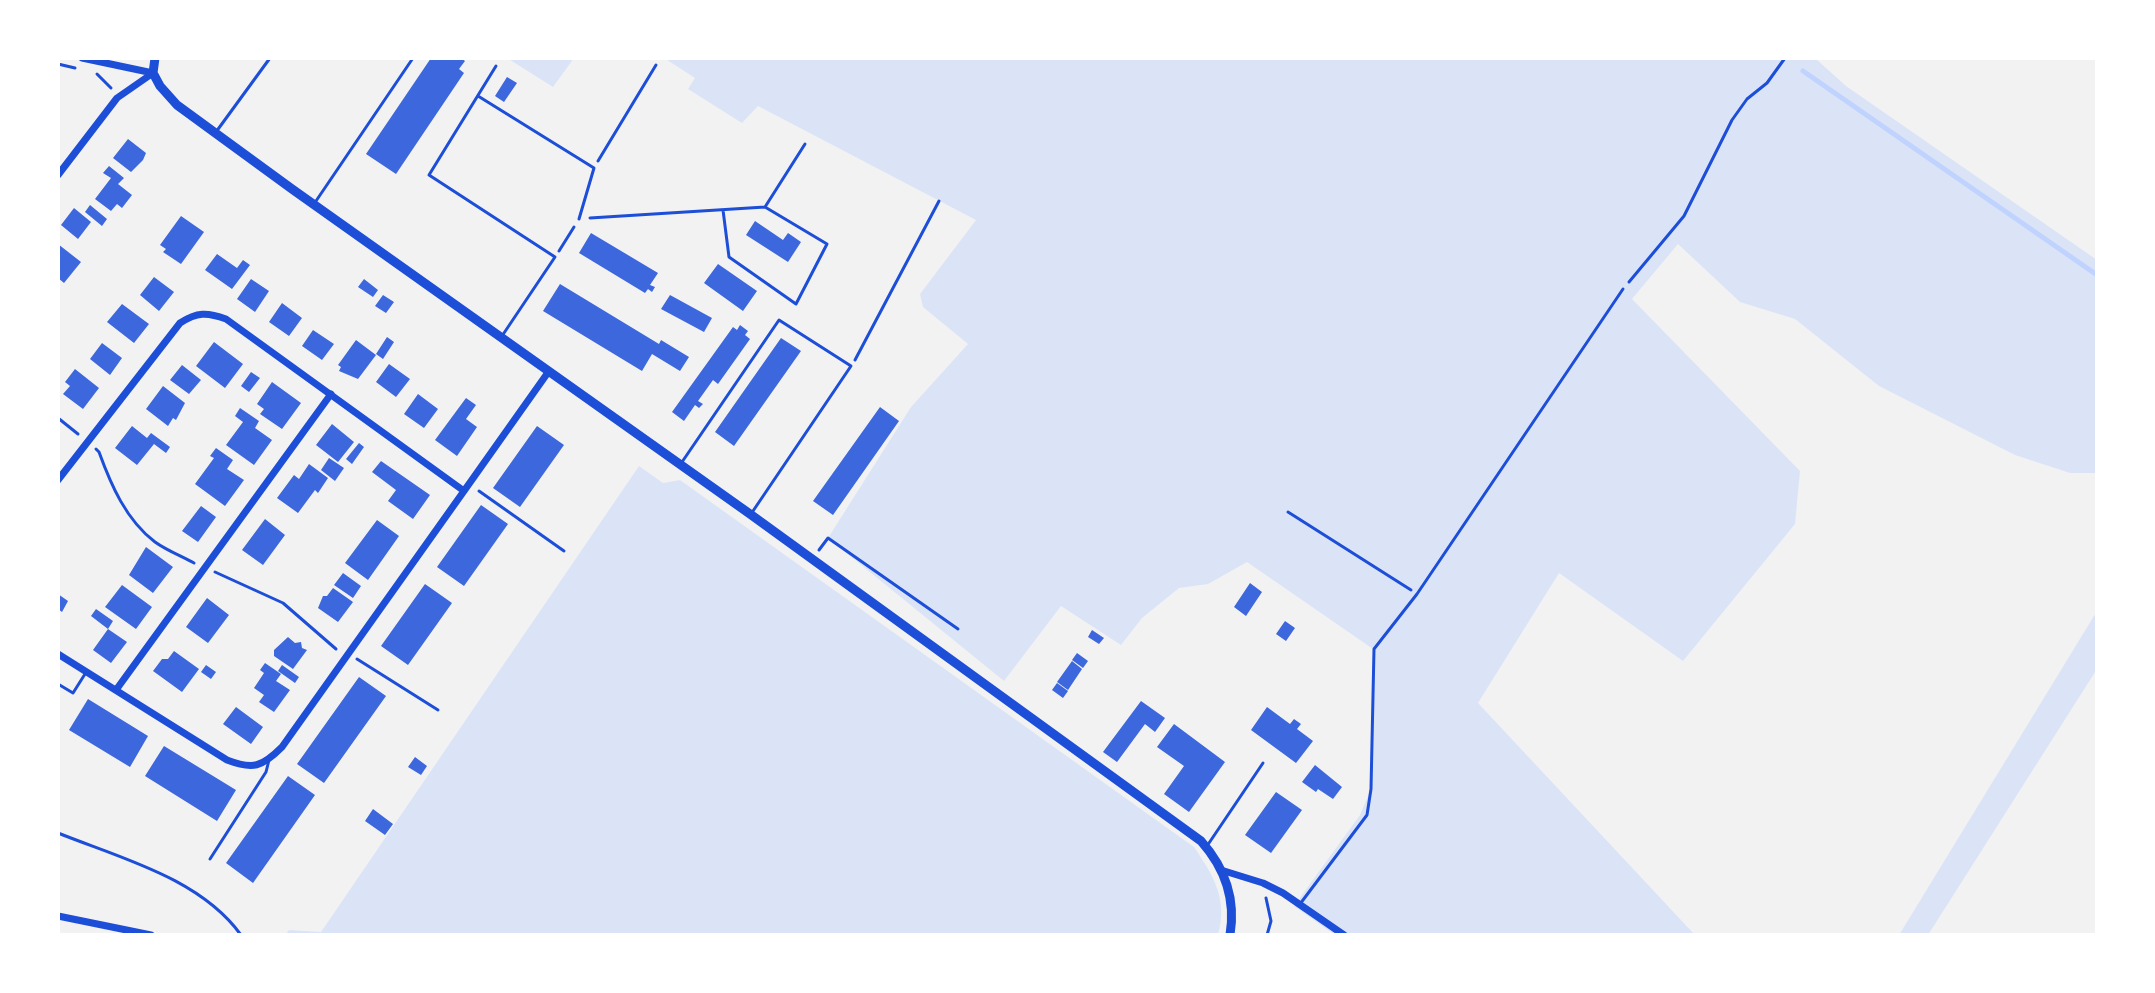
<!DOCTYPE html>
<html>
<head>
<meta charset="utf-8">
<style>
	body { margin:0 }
	#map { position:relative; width:2155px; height:993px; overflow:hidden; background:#f2f2f2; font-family:"Noto Sans",sans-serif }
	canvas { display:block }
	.frame { position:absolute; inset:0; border:60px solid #fff; pointer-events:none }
</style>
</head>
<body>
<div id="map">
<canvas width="2155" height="993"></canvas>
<div class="frame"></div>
</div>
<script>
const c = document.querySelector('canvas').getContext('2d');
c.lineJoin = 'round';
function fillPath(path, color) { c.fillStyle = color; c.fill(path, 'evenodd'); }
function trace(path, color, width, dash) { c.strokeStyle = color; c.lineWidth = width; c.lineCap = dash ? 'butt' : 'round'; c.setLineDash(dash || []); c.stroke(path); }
fillPath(new Path2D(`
	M507,58H574L553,87Z
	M664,58H1815L1846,86L2097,260V473H2070L2015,455L1879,386L1795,319L1740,302L1678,244L1632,299L1800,471L1795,524L1683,661L1559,573L1478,703L1695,935H1335L1294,906L1360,815L1371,789L1373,649L1247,562L1208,584L1179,588L1142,618L1121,645L1061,606L1004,681L828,538L911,407L968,344L923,307L920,294L976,220L758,106L742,123L688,89L695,78Z
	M639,466L663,483L680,480L1194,847C1214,876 1228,900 1218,935H285L289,930L321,932Z
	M2097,611V669L1928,935H1899Z`), '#dbe4f7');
trace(new Path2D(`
	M1803,71L2097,275`), '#bfd3fe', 5);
fillPath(new Path2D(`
	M431,58H461L465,61L459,69L464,73L396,174L366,154Z
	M507,77L517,83L504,102L495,96Z
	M128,139L146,153L143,160L131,172L113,158Z
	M109,166L124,178L118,184L132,195L122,208L117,204L111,211L95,199L111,178L103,173Z
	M90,205L107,219L102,226L85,212Z
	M74,208L91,222L78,239L61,225Z
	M181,216L204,232L181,264L163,252L166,249L160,245Z
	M755,221L783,240L788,233L801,242L788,262L746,235Z
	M591,233L658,273L650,285L655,287L652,292L648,289L645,293L579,253Z
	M58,244L81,262L64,283L58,278Z
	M217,254L237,268L243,260L250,265L232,289L205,270Z
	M718,264L757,291L743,311L704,283Z
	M154,277L174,292L159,311L140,295Z
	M251,279L269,291L255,312L237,299Z
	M364,279L378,290L373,297L358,287Z
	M560,284L659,344L661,340L689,357L680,371L652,354L642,371L543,311Z
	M383,295L394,302L386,313L375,306Z
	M670,295L712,318L704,332L661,309Z
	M282,303L302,318L289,336L269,322Z
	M122,304L149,324L134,343L107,322Z
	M740,325L748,331L745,335L750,339L718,384L713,380L698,401L703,404L699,408L695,405L684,421L672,412L733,327L737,330Z
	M313,330L334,344L322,360L302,346Z
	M387,337L394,342L383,359L376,354Z
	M781,338L801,351L734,446L715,432Z
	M356,340L376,355L358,379L339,371L341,367L338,365Z
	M214,342L243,364L225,388L196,366Z
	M102,343L122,358L110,375L90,359Z
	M389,364L410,379L396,397L376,382Z
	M182,365L201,380L189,394L170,380Z
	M75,369L99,388L83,409L63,394L70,386L65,382Z
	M251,372L260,378L249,392L241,386Z
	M272,382L301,403L282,429L260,414L264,409L257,404Z
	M163,386L185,403L176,420L173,418L168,426L146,409Z
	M418,394L438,409L424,428L404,414Z
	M466,398L476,405L466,419L477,427L457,456L435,440Z
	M880,407L899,421L833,515L813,501Z
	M240,408L259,421L255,428L272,440L254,465L226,445L243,422L235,416Z
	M332,424L354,442L338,462L316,445Z
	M132,426L147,438L151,433L170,447L166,453L154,444L137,465L115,448Z
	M537,426L564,445L520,507L493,488Z
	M359,443L364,447L352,464L346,459Z
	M216,448L233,460L227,469L244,480L225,506L195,484L214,458L210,456Z
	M329,458L344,468L335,481L321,470Z
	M381,461L430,495L413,519L388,501L396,490L372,472Z
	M309,464L328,478L318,493L315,490L298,513L277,498L294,475L299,479Z
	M481,505L508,524L464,586L437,567Z
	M201,506L216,517L198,542L182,531Z
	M265,519L285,535L263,565L242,550Z
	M377,520L399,536L368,580L345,563Z
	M146,547L173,567L153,593L129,575Z
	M343,573L361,586L353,598L334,585Z
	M1250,583L1262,592L1246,616L1234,607Z
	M425,584L452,603L408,665L381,646Z
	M122,585L152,607L136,629L105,607Z
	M333,588L353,602L338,622L318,608L323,596H327Z
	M58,594L68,601L62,612L58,609Z
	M207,598L229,615L208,643L186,627Z
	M96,609L113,621L108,629L91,616Z
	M1285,621L1295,628L1286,641L1276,634Z
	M108,629L127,642L111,663L93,650Z
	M1092,630L1104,638L1099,644L1088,637Z
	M288,637L295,643L301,642L302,648L307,650L293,669L274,656V650Z
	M174,651L199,669L182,692L153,671L162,659H168Z
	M1077,653L1088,661L1083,668L1072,660Z
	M1072,661L1082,669L1068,690L1057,682Z
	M265,663L281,674L276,681L290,690L274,712L259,702L264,695L254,688L264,673L260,670Z
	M206,665L216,672L211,679L201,672Z
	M282,665L299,677L295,683L278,671Z
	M359,677L386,696L324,783L297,764Z
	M1057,683L1068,691L1063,698L1052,690Z
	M88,699L148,736L130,767L69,730Z
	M1141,701L1165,718L1155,732L1145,724L1117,762L1103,752Z
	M236,707L263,727L251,744L223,724Z
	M1267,707L1290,724L1294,719L1301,724L1297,729L1313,741L1296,763L1251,730Z
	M1174,724L1225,762L1189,812L1164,794L1184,766L1157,747Z
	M164,746L236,790L217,821L145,776Z
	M415,757L427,766L421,775L408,767Z
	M1315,765L1342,787L1333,799L1318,789L1316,792L1302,782Z
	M288,776L315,795L253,883L226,863Z
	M1276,792L1302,810L1271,853L1245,835Z
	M373,809L393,824L385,835L365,821Z`), '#3d67dc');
trace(new Path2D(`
	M58,64L75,68
	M97,74L111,88
	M598,161L656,65
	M765,207L805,144
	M590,218L765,207L827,244L796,304L729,257L723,210
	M559,251L574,227
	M1629,282L1684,216L1732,120L1747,99L1767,83L1785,58
	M855,360L939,201
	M58,418L78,434
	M96,449L99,452C111,485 126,520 155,542C166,550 181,556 194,563
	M479,491L564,551
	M1288,512L1411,590
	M819,550L828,538L958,629
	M215,572L283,603L336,649
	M357,659L438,710
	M58,833C120,858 200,878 241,935
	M1266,898L1271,921L1267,935`), '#1d4ed8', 3);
trace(new Path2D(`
	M496,66L429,175L555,257L502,336
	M478,96L594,168L579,219
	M216,132L270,58
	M316,201L413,58
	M682,462L779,320L851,366L753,511
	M58,684L73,693L85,674
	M1207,846L1263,763
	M210,859L266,772L269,760
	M1300,904L1367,815L1371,789L1374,649L1417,594L1623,289`), '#1d4ed8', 3);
trace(new Path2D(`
	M82,58L153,73
	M58,175L117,98L153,73
	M58,480L180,323C197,312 207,312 226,319L464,491L282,747C262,767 253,770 227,760L58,654
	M464,491L549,371
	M116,690L331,394
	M1221,870L1263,883L1283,893L1344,935
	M58,916L151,935`), '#1d4ed8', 7);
trace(new Path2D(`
	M155,58L153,73L160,86L177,105L292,189L750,514L1201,841C1225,868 1236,899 1230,935`), '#1d4ed8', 9);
</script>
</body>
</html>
